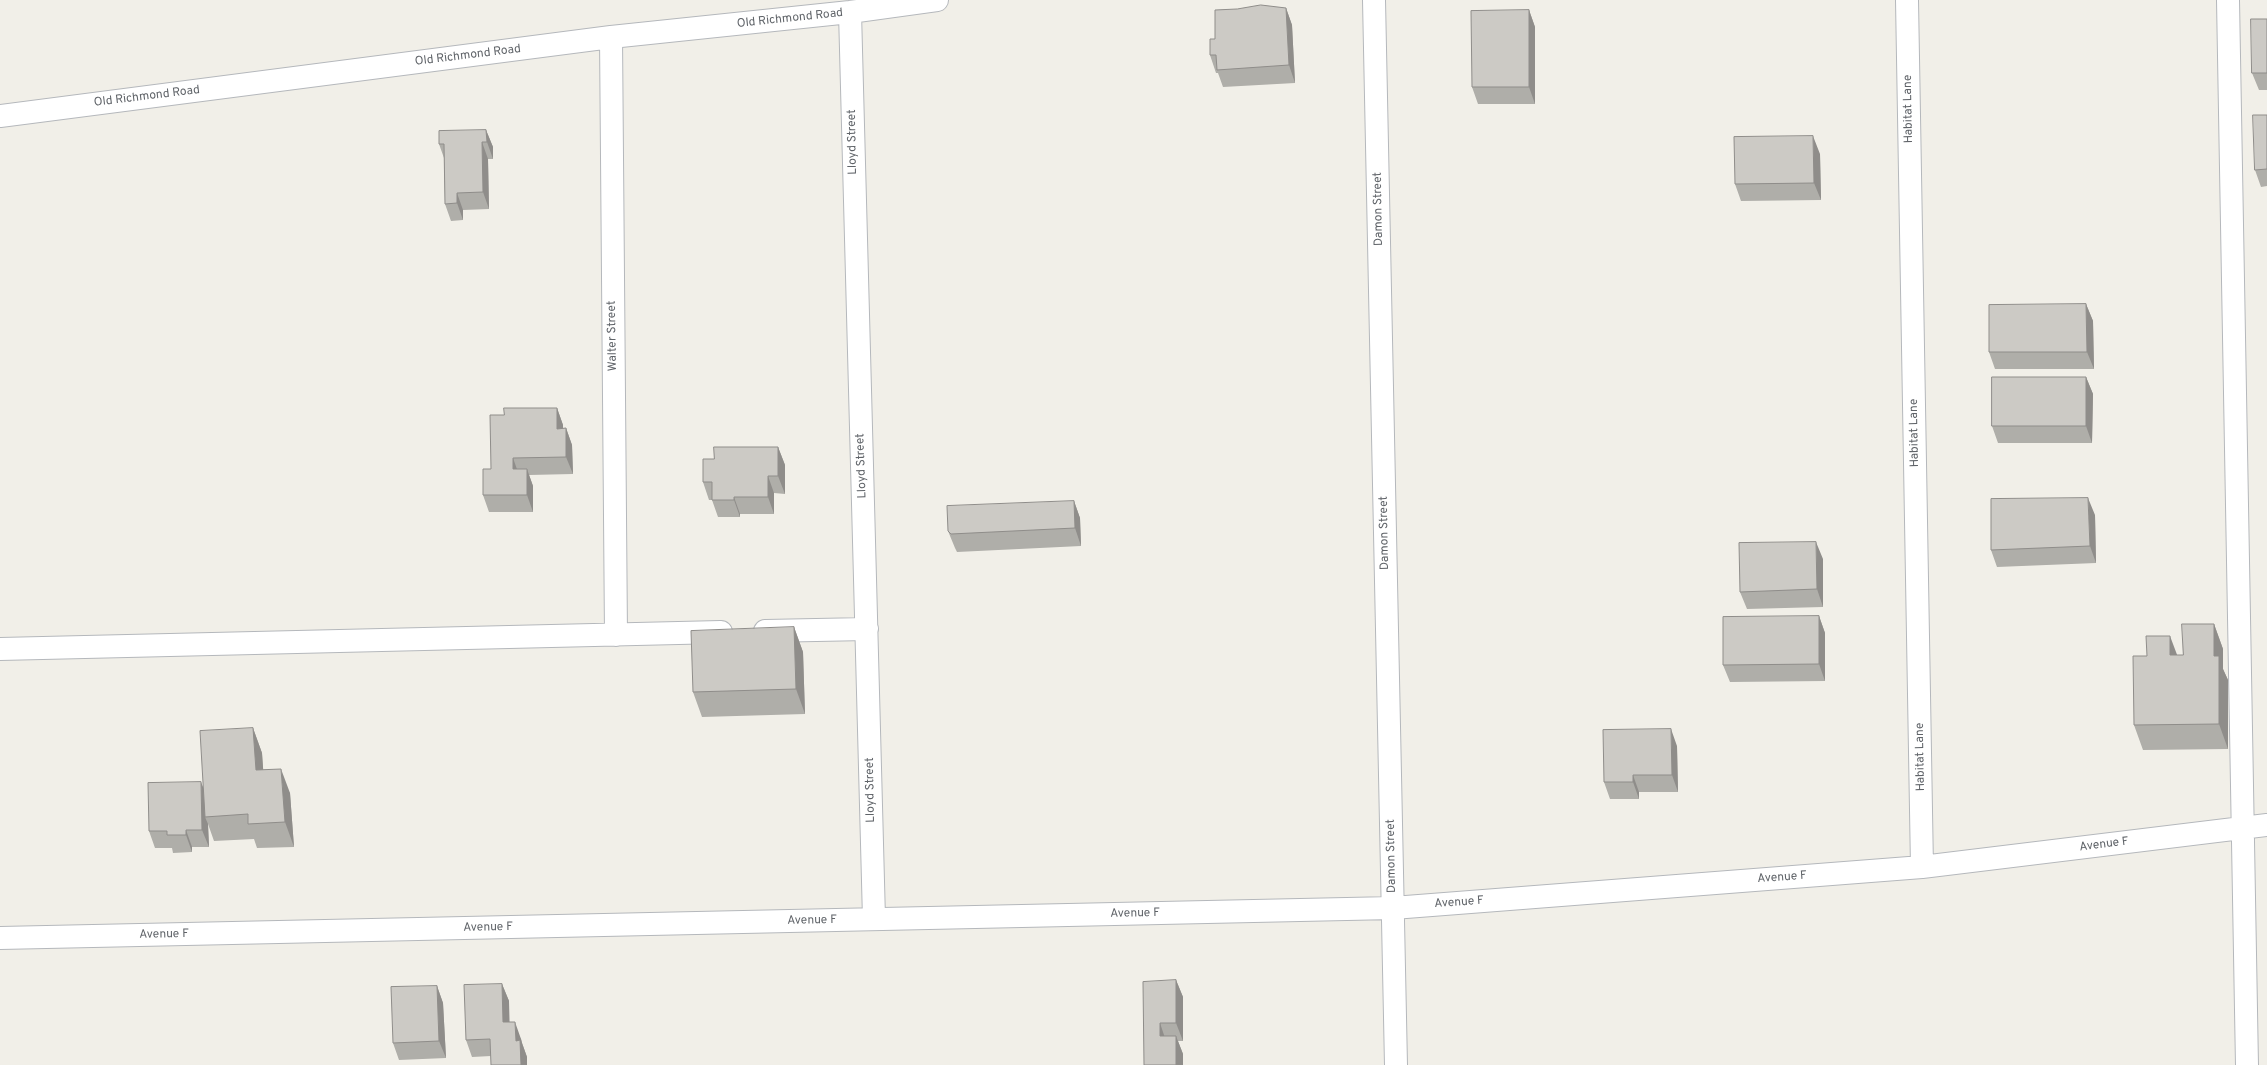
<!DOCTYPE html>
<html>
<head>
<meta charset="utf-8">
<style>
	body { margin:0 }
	canvas { display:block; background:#f1efe8 }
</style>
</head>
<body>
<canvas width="2267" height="1065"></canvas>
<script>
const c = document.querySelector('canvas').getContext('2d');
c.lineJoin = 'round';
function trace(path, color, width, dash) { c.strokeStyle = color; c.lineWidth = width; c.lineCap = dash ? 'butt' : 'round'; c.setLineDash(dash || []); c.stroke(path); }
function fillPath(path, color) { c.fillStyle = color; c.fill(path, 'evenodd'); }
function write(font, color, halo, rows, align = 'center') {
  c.font = font + ' Overpass,sans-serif'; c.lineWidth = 3; c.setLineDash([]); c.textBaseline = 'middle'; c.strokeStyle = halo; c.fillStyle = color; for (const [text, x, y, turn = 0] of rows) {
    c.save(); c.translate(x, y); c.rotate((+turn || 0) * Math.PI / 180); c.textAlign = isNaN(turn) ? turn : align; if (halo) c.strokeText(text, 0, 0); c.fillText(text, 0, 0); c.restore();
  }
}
const minor = new Path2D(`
	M1374,0L1396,1065
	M1907,0L1922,867
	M2228,0L2247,1065
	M850,12L874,919
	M611,37L616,635
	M0,116L611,37L850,12L937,0
	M765,631L867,629
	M0,649L721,632
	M0,938L1393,908L1922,867L2267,825`);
trace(minor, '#b5b8bc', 24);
trace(minor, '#fff', 22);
fillPath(new Path2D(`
	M1286,8L1292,25L1295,83L1223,87L1218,73H1216L1210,55L1215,39Z
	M1529,10L1535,27V104H1478L1472,87Z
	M2267,19V90H2259L2252,73Z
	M2267,115V186L2261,187L2255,170Z
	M486,130L493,147V159H488L489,209L463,210V220L451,221L445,204L444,158L439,144Z
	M1820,154L1821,200L1741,201L1735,184Z
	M2086,304L2093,321L2094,369H1995L1989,352Z
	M2086,377L2093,394L2092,443H1998L1992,426Z
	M557,408L563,425V428H566L572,445L573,474L529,475L533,486V512H489L483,495L491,469Z
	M778,447L785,465V494L774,493V514H740V517H718L712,500H709L703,482L714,459Z
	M1074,501L1080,518L1081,546L957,552L955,548L948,531Z
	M2095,515L2096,563L1997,567L1991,550Z
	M1823,559V607L1747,609L1740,592Z
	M1819,616L1825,633V681L1730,682L1723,665Z
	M2214,624L2223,649V669L2228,680V749L2143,750L2134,725L2147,656L2183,655Z
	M794,627L803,652L805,714L702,717L693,692Z
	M253,728L262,753L263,770L290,793L294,847L257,848L254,839L214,841L208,824L209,847H192V852L173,853L172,848H155L149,831L204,788Z
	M1677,746L1678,792H1639V799H1610L1604,782Z
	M1176,980L1183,997V1041H1178L1183,1054V1065H1144Z
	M502,984L509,1001V1022L521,1039L522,1043L527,1057V1065H491V1056L472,1057L466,1040Z
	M437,986L443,1003L446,1058L399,1060L393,1043Z`), '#afaea9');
fillPath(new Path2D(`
	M1286,8L1292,25L1295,83L1289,65Z
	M1529,10L1535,27V104L1529,87Z
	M486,130L493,147V159L487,142Z
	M1813,136L1820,154L1821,200L1814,183Z
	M482,142L488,159L489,209L483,192Z
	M457,193L463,210V220L457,203Z
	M2086,304L2093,321L2094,369L2087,352Z
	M2086,377L2093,394L2092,443L2086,426Z
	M557,408L563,425V446L557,429Z
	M566,428L572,445L573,474L566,457Z
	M778,447L785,465V494L778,476Z
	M513,458L519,475L513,469Z
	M527,469L533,486V512L527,495Z
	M768,476L774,493V514L768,497Z
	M734,497L740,514V517L734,500Z
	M2088,498L2095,515L2096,563L2090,546Z
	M1074,501L1080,518L1081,546L1075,528Z
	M1816,542L1823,559V607L1817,589Z
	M1819,616L1825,633V681L1819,664Z
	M2214,624L2223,649V669L2228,680V749L2219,724L2214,656Z
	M794,627L803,652L805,714L796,689Z
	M2170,636L2179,660L2170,655Z
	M253,728L262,753L265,795L256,770Z
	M1671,729L1677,746L1678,792L1672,775Z
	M281,769L290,793L294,847L285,822Z
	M1633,775L1639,792V799L1633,782Z
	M201,782L208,799L205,817L208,824L209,847L202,830Z
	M186,830L192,847V852L186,835Z
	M1176,980L1183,997V1041L1176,1023Z
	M502,984L509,1001L510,1039L503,1022Z
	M437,986L443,1003L446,1058L439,1041Z
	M515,1022L521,1039L522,1043L527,1057V1065H521L516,1041Z
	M1160,1023L1166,1041L1160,1036Z
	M1176,1036L1183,1054V1065H1176Z`), '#8f8d8a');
const building = new Path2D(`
	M1261,5L1286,8L1289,65L1217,70L1216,55H1210V39H1215V10L1237,9Z
	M1529,10V87H1472L1471,11Z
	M2251,19H2267V73H2252Z
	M2253,115H2267V169L2255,170Z
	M486,130L487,142H482L483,192L457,193V203L445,204L444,144H439V131Z
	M1813,136L1814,183L1735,184L1734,137Z
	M2086,304L2087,352H1989V305Z
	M1992,377H2086V426H1992Z
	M504,408H557V429L566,428V457L513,458V469H527V495H483V469H491L490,415H504Z
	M714,447H778V476H768V497H734V500H712V482H703V459H714Z
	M2088,498L2090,546L1991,550V499Z
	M1074,501L1075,528L951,534L948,531L947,506Z
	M1816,542L1817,589L1740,592L1739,543Z
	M1819,616V664L1723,665V617Z
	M2182,624H2214V656H2219V724L2134,725L2133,656H2147L2146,636H2170V655H2183Z
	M794,627L796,689L693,692L691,631Z
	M253,728L256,770L281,769L285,822L248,824V814L205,817L200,731Z
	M1671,729L1672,775H1633V782H1604L1603,730Z
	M201,782L202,830H186V835H167V831H149L148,783Z
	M1176,980V1023H1160V1036H1176V1065H1144L1143,982Z
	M502,984L503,1022H515L516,1041L520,1040L521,1065H491L490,1039L466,1040L464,985Z
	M437,986L439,1041L393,1043L391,987Z`);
fillPath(building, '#cccac5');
trace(building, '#8f8d8a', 1);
write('12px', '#5f6368', '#fff', [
	["Old Richmond Road",790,19,-6],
	["Old Richmond Road",468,56,-7],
	["Old Richmond Road",147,97,-7],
	["Habitat Lane",1909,109,-91],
	["Lloyd Street",853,142,-91],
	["Damon Street",1379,209,-91],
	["Walter Street",613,336,-91],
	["Habitat Lane",1915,433,-91],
	["Lloyd Street",862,466,-92],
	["Damon Street",1385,533,-91],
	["Habitat Lane",1921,757,-91],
	["Lloyd Street",871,790,-91],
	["Avenue F",2104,845,-7],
	["Damon Street",1392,856,-91],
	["Avenue F",1782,878,-4],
	["Avenue F",1459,903,-4],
	["Avenue F",1135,914,-1],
	["Avenue F",812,921,-1],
	["Avenue F",488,928,-1],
	["Avenue F",164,935,-1]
]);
</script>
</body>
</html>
